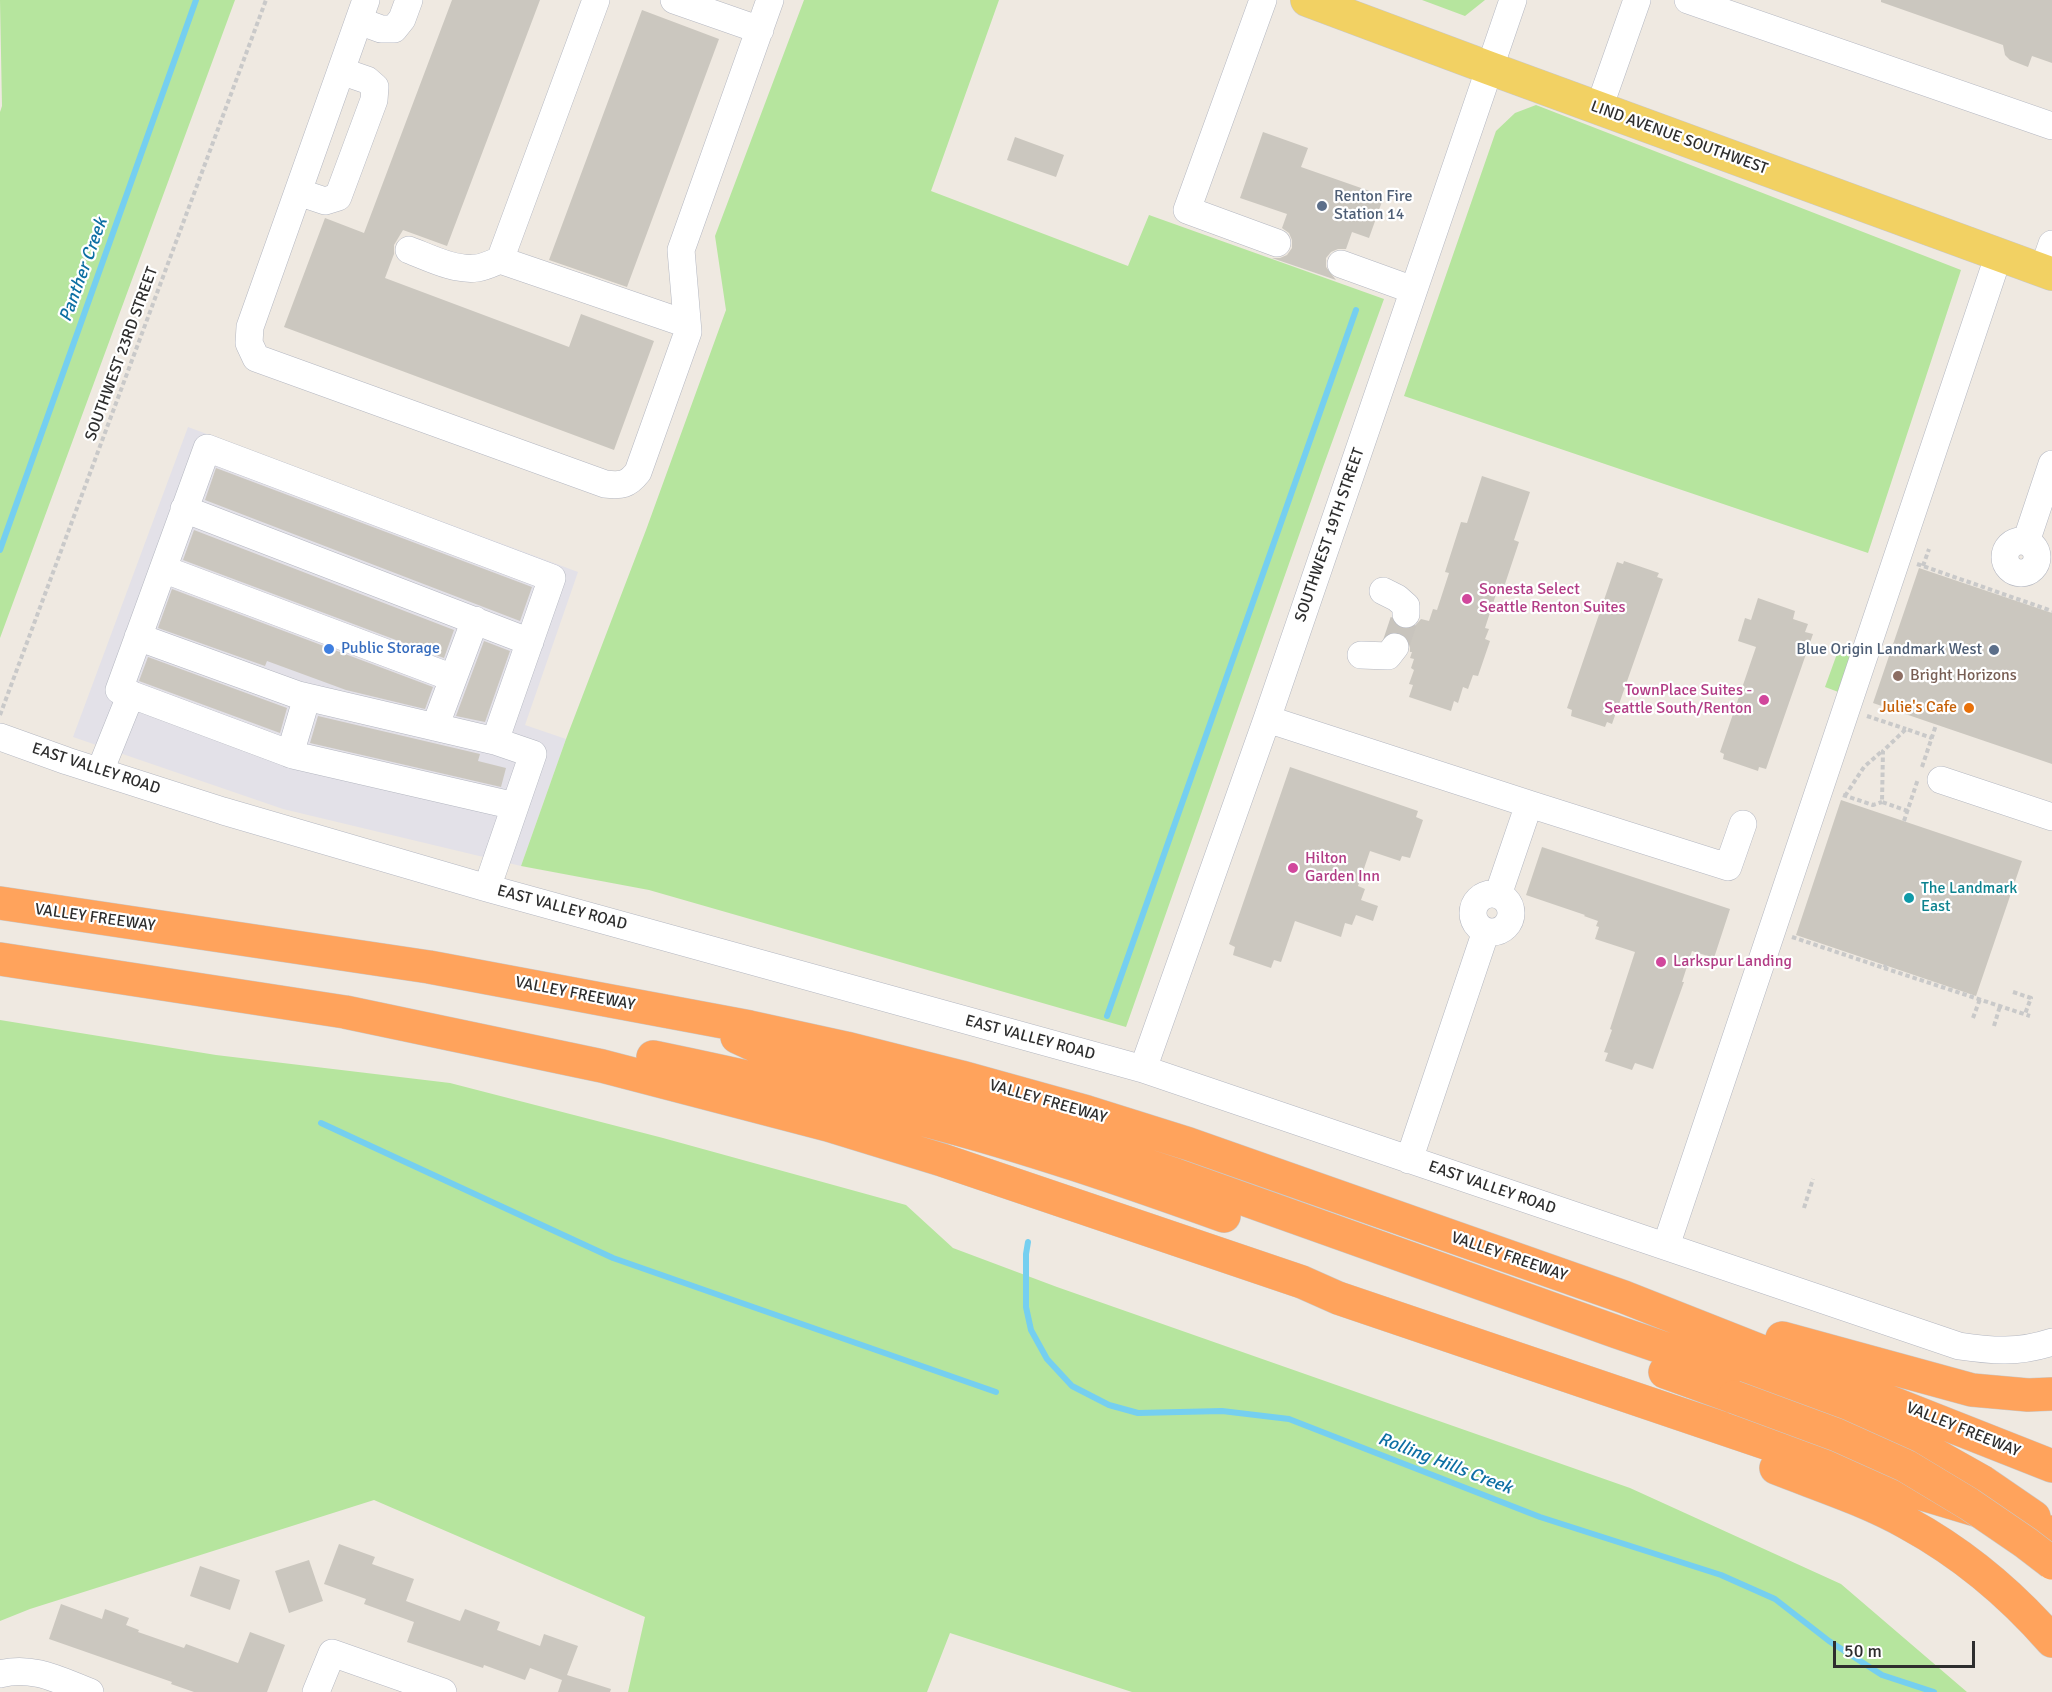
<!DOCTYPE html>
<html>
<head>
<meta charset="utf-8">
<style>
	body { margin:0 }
	#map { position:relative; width:2052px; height:1692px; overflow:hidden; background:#efe9e1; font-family:Signika,sans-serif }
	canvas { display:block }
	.scale { position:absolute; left:1833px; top:1641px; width:142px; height:27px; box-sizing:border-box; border:3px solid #2e2e2e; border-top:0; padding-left:8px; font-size:18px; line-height:21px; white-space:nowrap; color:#2e2e2e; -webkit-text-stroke:4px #fff; paint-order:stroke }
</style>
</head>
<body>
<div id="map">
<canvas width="2052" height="1692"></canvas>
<div class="scale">50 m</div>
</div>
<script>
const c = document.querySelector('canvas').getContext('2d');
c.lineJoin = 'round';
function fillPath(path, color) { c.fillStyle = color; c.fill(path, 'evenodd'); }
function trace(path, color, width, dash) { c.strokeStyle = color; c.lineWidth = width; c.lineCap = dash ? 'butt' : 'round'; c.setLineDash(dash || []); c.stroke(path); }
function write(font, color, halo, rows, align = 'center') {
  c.font = font + ' Signika,sans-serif'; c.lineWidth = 4.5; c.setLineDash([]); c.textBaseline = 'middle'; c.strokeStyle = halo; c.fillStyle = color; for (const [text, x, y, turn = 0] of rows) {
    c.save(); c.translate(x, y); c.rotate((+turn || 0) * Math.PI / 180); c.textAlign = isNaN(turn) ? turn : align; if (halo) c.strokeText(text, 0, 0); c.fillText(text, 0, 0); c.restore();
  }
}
fillPath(new Path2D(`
	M188,427L578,572L525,725L566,739L521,866L283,809L73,737Z`), '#e3e1e8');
fillPath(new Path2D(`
	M0,0H235L0,638V112L2,106Z
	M804,0H999L931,191L1128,266L1149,215L1384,299L1323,467L1126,1027L649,890L521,866L566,739L646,530L726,310L715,236Z
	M1422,0H1485L1465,16Z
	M1536,105L1961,270L1868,553L1404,396L1496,131L1515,113Z
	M1838,651L1854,656L1841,693L1825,687Z
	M0,1020L216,1055L450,1083L663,1138L906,1205L953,1248L1057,1287L1630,1488L1841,1584L1967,1692H1132L950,1633L927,1692H628L645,1617L374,1500L30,1609L0,1621Z`), '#b6e59e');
trace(new Path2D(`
	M0,550L196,0
	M1107,1016L1356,310
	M321,1123L613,1258L996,1392
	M1028,1242L1026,1254V1307L1031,1330L1047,1359L1072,1386L1109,1405L1138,1413L1222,1411L1289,1419L1540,1517L1721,1575L1775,1599L1829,1641L1882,1675L1934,1692`), '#75cff0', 6);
fillPath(new Path2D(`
	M452,0H540L447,246L403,230L394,245V254L385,278L569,347L581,314L654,341L614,450L284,327L325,218L364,233Z
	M1881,0H2052V63L2032,56L2028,67L2010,60L2005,55L2003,45L1881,2Z
	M642,10L719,39L627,287L549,260Z
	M1263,132L1308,148L1301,167L1384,196L1369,238L1352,232L1346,249H1338L1331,252L1326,258V267L1336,280L1272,258H1280L1287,255L1292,248V240L1289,233L1282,228L1287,214L1240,198Z
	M1015,137L1064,155L1056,177L1007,160Z
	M216,468L532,587L520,621L205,500Z
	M1482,476L1530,492L1514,540L1519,542L1503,590L1498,588L1485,628L1489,629L1485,639L1490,641L1478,676L1473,675L1468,689L1463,687L1458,703L1454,701L1451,711L1409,697L1413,685L1409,684L1414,670L1411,668L1414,659L1410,658L1412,652H1410V642L1404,634L1397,631L1390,632L1393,623L1399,628L1405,630L1413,628L1421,619L1429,621L1433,609L1437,610L1449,573L1445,572L1461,522L1467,523Z
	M194,530L454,630L444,658L183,560Z
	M1624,561L1659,573L1657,577L1663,579L1612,724L1607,722L1605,727L1571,716L1572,710L1567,708L1617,562L1623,564Z
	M1919,568L2052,613V764L1873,703Z
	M172,589L433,687L425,709L346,690L267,661L265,666L158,628Z
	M1758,598L1795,611L1793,619L1808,624L1805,632L1813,634L1766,769L1759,767L1758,771L1723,759L1724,754L1720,752L1756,647L1738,641L1745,618L1751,620Z
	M484,641L510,651L485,722L456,716Z
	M148,657L287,708L280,733L139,681Z
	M318,716L480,754L478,761L506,768L501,787L310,743Z
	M1290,767L1418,811L1416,817L1423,820L1410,858L1402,856L1400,861L1370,851L1358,886L1365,889L1361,900L1378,906L1373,921L1356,915L1352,925L1345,923L1341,937L1295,921L1281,962L1274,960L1271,968L1233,955L1235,947L1229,944Z
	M1841,800L2022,861L1976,996L1796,935Z
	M1542,847L1730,909L1714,958L1692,951L1682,982H1684L1653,1069L1635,1063L1632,1070L1605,1061L1608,1053L1604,1052L1612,1030L1610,1029L1635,952L1595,939L1599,927L1596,926L1598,921L1584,916L1585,915L1526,895Z
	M339,1544L375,1557L372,1564L414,1579L406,1601L460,1621L465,1609L500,1622L497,1630L540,1646L544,1634L578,1646L567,1675L611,1689L610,1692H558L562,1680L530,1668L525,1680L484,1665L483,1668L407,1642L414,1622L364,1604L366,1599L324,1584Z
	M309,1560L323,1601L289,1613L275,1571Z
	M200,1566L240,1580L230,1610L190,1596Z
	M61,1604L102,1619L105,1609L129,1618L126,1625L139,1630L138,1632L184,1648L186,1644L238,1663L250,1632L285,1645L267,1692H194L171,1684L172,1682L49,1639Z`), '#cbc7bf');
trace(new Path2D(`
	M1395,647L1406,614`), '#c8c4bd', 27, [27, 14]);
const minor = new Path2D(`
	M366,0L250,327L249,343L256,358L605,484C621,486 628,485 638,472L688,332L681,250L770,0
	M596,0L500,260L687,324
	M674,0L760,30
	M1263,0L1187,210L1277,243
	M1688,0L2052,126
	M359,21L381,29H394L402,19L409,0
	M1599,108L1637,0
	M298,192L325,201L338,197L374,100L375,87L367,80L341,71
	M409,250C430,258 455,271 477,268C485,267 493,263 500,260
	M1341,264L1413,290
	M2043,270L2052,244
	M184,509L530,642
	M2005 557a16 16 0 1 1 32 0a16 16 0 1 1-32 0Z
	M2026,542L2052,464
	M163,569L453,678
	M1383,591L1397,598L1406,606V614
	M138,637L298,695L495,741
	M1361,655L1388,656L1395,647
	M1267,719L1529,804
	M435,727L475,620
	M0,737L67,761L223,811L487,888L1143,1069L1959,1346C1993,1351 2018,1353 2052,1342
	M290,754L307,697
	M100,771L131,694
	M1941,780L2052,817
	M487,888L533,754L495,741L552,578L207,448L119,690L293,755L515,806
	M1473 913a19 19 0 1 1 38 0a19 19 0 1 1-38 0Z
	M1498,895L1529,804L1728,867L1743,824
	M1143,1069L1267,719L1513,0
	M1409,1160L1486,931
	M1666,1246L1999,254
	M0,1674C32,1665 61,1681 90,1692
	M316,1692L332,1653L443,1692`);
const major = new Path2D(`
	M1307,0L1489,68L2052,274`);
const highway = new Path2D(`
	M0,903L429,967L750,1027L846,1048L961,1077L1087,1112L1189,1144L1624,1297L2052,1466
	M0,959L345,1012L602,1066L828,1125L942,1160L1302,1282L1338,1298L1869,1478L2052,1533
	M737,1037L780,1057L929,1094L1176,1175L1617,1332L1800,1395L1846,1413L1919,1446L1983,1482L2034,1517
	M653,1057C745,1076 837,1097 928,1121C1028,1147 1126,1181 1224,1216
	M1782,1338L1972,1390L2028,1395L2052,1394
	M1665,1372L1734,1397
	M1776,1468C1819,1485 1866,1500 1907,1523C1962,1553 2011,1594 2052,1641`);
trace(minor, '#b4b7c1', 28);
trace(major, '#c9c9c9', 34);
trace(highway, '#c9c9c9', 34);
trace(new Path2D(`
	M1917,564L2052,611
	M1923,566L1929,549
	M0,715L266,0
	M1867,716L1906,729
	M1922,767L1936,725
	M1843,795L1873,805L1882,802
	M1845,796L1864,767L1882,751
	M1908,811L1882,802L1883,751L1906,729L1932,738
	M1904,821L1918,779
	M1792,937L1884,968L1886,965
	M1884,968L2030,1016
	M2013,992L2031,998L2025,1014
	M1973,1018L1980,999
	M1994,1026L2000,1006
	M1804,1208L1813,1179`), '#c9c9c9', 4, [4.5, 3]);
trace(minor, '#fff', 27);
trace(major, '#f2d163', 33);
trace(highway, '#ffa35c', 33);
const highwayBridge = new Path2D(`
	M1734,1397L1837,1435L1906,1466L1969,1504L2026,1543L2052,1563`);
trace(highwayBridge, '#c9c9c9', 34, []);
trace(highwayBridge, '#ffa35c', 33);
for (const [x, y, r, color] of [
	[1322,206,6,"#5c6f8a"],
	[1467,599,6,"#d1479c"],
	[329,649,6,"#3f7fe0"],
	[1994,650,6,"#5c6f8a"],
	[1898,676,6,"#8d6e63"],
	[1764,700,6,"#d1479c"],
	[1969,708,6,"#e8710a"],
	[1293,868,6,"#d1479c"],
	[1909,898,6,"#0f9aa8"],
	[1661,962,6,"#d1479c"]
]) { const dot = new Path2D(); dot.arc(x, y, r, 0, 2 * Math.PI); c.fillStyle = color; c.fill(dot); trace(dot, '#fff', 2); }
write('16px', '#2e2e2e', '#fff', [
	["LIND AVENUE SOUTHWEST",1679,138,20],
	["SOUTHWEST 23RD STREET",122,354,-70],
	["SOUTHWEST 19TH STREET",1330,535,-71],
	["EAST VALLEY ROAD",96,769,18],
	["EAST VALLEY ROAD",562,908,15],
	["VALLEY FREEWAY",95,918,8],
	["VALLEY FREEWAY",575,994,11],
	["EAST VALLEY ROAD",1030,1038,15],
	["VALLEY FREEWAY",1048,1102,16],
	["EAST VALLEY ROAD",1492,1188,19],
	["VALLEY FREEWAY",1509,1257,19],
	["VALLEY FREEWAY",1963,1430,22]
]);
write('16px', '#4e5e75', '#fff', [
	["Renton Fire",1334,197],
	["Station 14",1334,215],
	["Blue Origin Landmark West",1982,650,"right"]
], 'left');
write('16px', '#b23c85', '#fff', [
	["Sonesta Select",1479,590],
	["Seattle Renton Suites",1479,608],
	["TownPlace Suites -",1752,691,"right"],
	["Seattle South/Renton",1752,709,"right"],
	["Hilton",1305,859],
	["Garden Inn",1305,877],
	["Larkspur Landing",1673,962]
], 'left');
write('16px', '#366cbe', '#fff', [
	["Public Storage",341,649]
], 'left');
write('16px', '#785e54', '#fff', [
	["Bright Horizons",1910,676]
], 'left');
write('16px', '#c56008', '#fff', [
	["Julie's Cafe",1957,708]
], 'right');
write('16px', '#0d838f', '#fff', [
	["The Landmark",1921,889],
	["East",1921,907]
], 'left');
write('italic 18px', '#0d6fa3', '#fff', [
	["Panther Creek",84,270,-70],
	["Rolling Hills Creek",1445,1464,21]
]);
</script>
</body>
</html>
